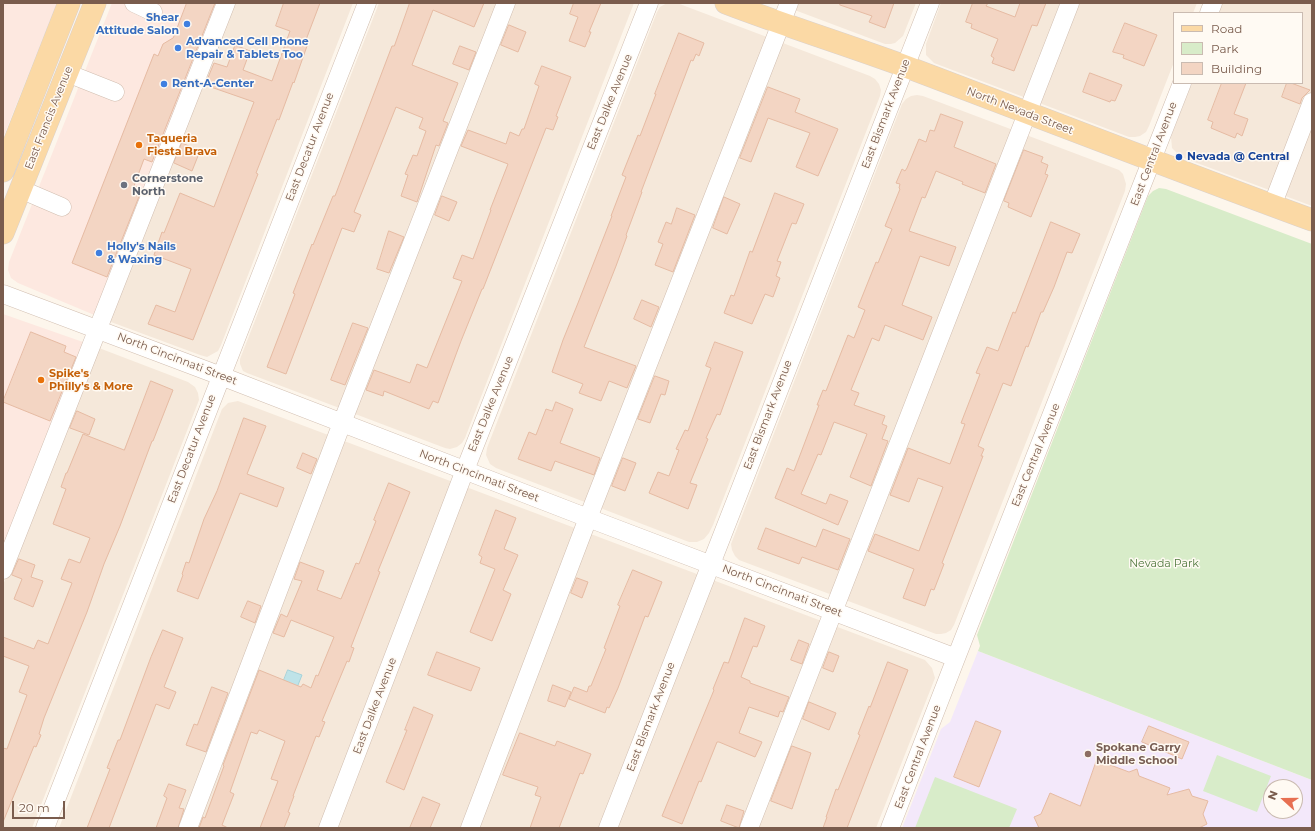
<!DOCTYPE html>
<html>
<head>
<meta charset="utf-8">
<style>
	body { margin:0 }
	#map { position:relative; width:1315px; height:831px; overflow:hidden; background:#fdf6ec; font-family:Montserrat,sans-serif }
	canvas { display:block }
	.frame { position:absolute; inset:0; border:4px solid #7a5c4d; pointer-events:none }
	.legend { position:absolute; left:1173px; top:12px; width:130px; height:72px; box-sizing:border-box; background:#fffaf3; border:1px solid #cabbb1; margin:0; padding:5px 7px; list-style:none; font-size:12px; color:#7a5c4d }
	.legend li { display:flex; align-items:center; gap:8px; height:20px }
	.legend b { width:20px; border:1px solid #cabbb1 }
	.north { position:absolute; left:1263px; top:779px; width:40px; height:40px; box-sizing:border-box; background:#fffaf3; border:1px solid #cabbb1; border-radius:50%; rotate:291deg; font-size:11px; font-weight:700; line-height:16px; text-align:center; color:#7a5c4d }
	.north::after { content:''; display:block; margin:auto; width:14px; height:18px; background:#e76f51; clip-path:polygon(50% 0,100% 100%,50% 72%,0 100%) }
	.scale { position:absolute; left:12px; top:801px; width:53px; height:18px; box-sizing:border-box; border:2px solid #7a5c4d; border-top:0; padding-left:5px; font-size:12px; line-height:14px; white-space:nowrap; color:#7a5c4d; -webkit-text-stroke:3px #fffaf3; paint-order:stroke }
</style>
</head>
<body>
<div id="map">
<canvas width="1315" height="831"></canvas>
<div class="frame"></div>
<ul class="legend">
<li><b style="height:5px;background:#fbd9a5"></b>Road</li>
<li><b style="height:11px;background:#d8ecc9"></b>Park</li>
<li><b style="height:11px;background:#f3d5c3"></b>Building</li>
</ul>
<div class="north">N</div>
<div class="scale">20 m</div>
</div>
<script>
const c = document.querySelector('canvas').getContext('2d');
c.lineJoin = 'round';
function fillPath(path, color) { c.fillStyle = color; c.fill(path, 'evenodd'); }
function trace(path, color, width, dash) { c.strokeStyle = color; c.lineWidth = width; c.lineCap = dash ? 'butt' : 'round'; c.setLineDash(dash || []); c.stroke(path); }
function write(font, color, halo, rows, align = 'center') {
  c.font = font + ' Montserrat,sans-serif'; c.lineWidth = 3; c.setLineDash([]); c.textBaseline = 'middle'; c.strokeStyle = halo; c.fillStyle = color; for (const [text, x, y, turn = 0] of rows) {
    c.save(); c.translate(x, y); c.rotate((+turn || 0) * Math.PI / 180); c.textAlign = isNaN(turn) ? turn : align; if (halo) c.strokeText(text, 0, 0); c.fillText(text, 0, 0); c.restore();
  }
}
fillPath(new Path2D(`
	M231,3H353L221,345L218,351L207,357L200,355L111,322L110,320Z
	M379,3H634L465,438L462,443L457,447L450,449L445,448L247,373L243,371L240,364V359Z
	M667,3H677L870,76L875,79L879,84L881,90L880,96L713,525L709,533L704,539L697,542H689L496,468L490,464L486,455L487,448L657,12L660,7Z
	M776,3H916L903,36L895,43L891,44H885Z
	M941,3H1197L1193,13H1174V62L1149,126L1146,132L1140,136L1135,137H1129L934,63L926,55V44Z
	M1222,3H1312V206L1181,157L1172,148L1171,137L1192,83H1302V13H1219Z
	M917,95L923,96L1119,170L1123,174L1126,184L1125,191L954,625L951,630L946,633L941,634H936L739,560L735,556L732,550L731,544L902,104L906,99L911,96Z
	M99,348L188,382L195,387L198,393L199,400L32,828H3V585Z
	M238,401L925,660L932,668L935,678L876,828H59L222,409L228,403Z`), '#f5e8da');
fillPath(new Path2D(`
	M3,3H57L3,138Z
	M112,3H220L96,314H92L18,283L11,278L8,270L9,262Z
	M3,314L83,342L3,557Z`), '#fde8e0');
fillPath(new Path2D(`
	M978,651L1312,780V828H902L941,729L950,722ZM1271,787H1295V811H1271Z`), '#f3e8fa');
fillPath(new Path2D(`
	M1159,188L1166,189L1312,244V780L978,651L980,646L977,635L1148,196L1153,191Z
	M1217,755L1271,776L1257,812L1203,791Z
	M935,777L1017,809L1009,828H915Z`), '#d8ecc9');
const water = new Path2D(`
	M288,670L302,675L292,700L278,695Z`);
fillPath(water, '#bfe3e8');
trace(water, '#a5d3da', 1);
const building = new Path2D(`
	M187,3H215L152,162L144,159L134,186L142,189L107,277L72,263L154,54L158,56L163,44L173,38Z
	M284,3H320L304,45L307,46L294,83L293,82L279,120L277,119L256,173L258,174L193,340L148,324L156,305L175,312L191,269L154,255L162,232L164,233L180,193L214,207L254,102L205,85L214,63L227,67L235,45L250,51L243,70L272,81L290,31L276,26Z
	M410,3H484L474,27L433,10L412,65L458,83L443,121L448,123L439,146L436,145L417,202L401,196L408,175L405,174L413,155L417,156L426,131L419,128L423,118L396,107L354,212L361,215L354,232L342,228L286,374L267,367L295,294L293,293L312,244L313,245L333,196H335L392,46H394Z
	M574,3H601L589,32H591L585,47L569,41L578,17L570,14Z
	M841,3H894L885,28L869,22L872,16L840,5Z
	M973,3H988L986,6L1015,17L1020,3H1046L1037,26L1032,25L1014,71L992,63L994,58L991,56L998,39L971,28L972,24L966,22Z
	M1125,23L1157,35L1144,66L1123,58L1124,55L1113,52Z
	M509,25L526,32L518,52L501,45Z
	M679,33L704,43L699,56L696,54L693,61L691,60L641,192H642L626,235L627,236L616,266L584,347L636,366L627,388L609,381L601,401L579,393L583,384L552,372L563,340L578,303L612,216H611L626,177L622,175L638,135L640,136L656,94H655Z
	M460,46L476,52L469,70L453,64Z
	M542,66L571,77L556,116L558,117L553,130L546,128L483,289H482L461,341L438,403L433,401L429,409L384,391L383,396L366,390L374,370L410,383L417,364L427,368L462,281L453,278L462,255L473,259L491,210H490L508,164L461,146L468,130L506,144L510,132L519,136L522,129H524L539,86L535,84Z
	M1090,73L1122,85L1115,101L1111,100L1110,102L1083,92Z
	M1222,83H1246L1234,114L1248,119L1242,136L1237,133L1235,138L1211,128L1213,122L1208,120Z
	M1287,83H1291L1310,90L1302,98L1300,104L1282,97Z
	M768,87L800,99L795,112L838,129L818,176L796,167L810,133L768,118L751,162L740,158Z
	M941,114L963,122L954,147L996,164L985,193L962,184L963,182L936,171L925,198L922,197L909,231L956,247L949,266L920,256L902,305L932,317L923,340L885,325L879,341L872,338L851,390L859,393L854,405L885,416L882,424L887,426L882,439L888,441L871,486L850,477L867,434L834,422L821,455L818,454L801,494L826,504L830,494L848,501L838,525L775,498L787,468L794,471L819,405H817L823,390L826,391L848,335L854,338L865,310L858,307L876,262L878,263L892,229L885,226L900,189L899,188L900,184L896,183L902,169L905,171L907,168L919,139L926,142L930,130L934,131Z
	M182,143L200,151L192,171L174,163Z
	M1024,150L1043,157L1041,162L1048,165L1045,174L1048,175L1031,217L1008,207L1009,203L1004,201Z
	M775,193L804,204L796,224L792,223L777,261L781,262L776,276L780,278L773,297L765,294L752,324L724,313L731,295L734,296L750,251L752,252Z
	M442,196L457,202L449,221L435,215Z
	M724,197L740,204L727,234L713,228Z
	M677,208L695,215L673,272L655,265L663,244L658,242L666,222L671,224Z
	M1051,222L1080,234L1072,253L1067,252L1054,287L1043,312H1041L1028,347L1026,346L1011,386L1003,383L978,446L984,449L981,456H983L942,563L944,564L934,590L931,589L925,606L903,598L914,569L868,551L875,534L919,551L943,487L918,478L909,502L890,495L908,448L950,464L965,424L961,423L980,374L976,373L987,347L998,351L1013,312L1015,313Z
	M389,231L404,237L389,273L377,269Z
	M642,300L659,307L651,327L634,319Z
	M353,323L368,328L345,385L331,380Z
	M31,332L66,346L64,352L76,357L50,421L3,402Z
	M715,342L743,352L720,415L717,414L706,438L708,439L690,483L697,485L688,509L649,493L658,472L669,476L679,450L676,449L685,430L688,431L711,368L706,366Z
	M655,376L669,381L665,395L661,394L650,423L638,419Z
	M151,381L173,390L153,441H152L120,526L104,564L87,612L44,718L39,734L41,735L36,747L34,746L3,822V748L7,749L27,695L19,692L29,666L3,656V637L34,649L38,640L48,644L72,583L61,579L69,559L80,563L90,538L53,524L66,489L61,487L66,473H67L83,434L124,450Z
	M556,402L573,409L560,443L600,458L594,475L555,461L551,471L518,459L529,432L536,435L546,409L552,411Z
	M77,411L95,419L89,435L70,428Z
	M244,418L266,426L247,474L284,488L277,507L240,493L198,599L177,591L183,575L182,574L186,562L189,563L204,519L217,491Z
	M303,453L317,459L311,474L297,468Z
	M623,458L636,463L625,491L612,486Z
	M389,483L410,492L378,571L380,572L351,647L354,648L349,662L347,661L322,721L325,722L319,737L316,736L293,796H294L288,812L290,813L284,828H260L278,781L271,779L285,741L259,730L257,734L251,732L230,792L234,794L222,825L228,828H199L203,817L205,818L224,766L223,765L259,670L301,687L303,684L311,688L316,675L318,676L334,637L291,620L284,637L273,633L281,614L287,617L302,581L294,579L300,562L324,571L317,590L341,599L356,563L359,564L376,521L374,520Z
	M496,510L516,518L504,549L518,555L503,590L511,594L492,641L470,632L495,569L480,563L482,557L479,555Z
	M766,528L816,547L823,529L850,539L838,570L802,557L799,564L758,549Z
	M19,559L35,565L31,577L43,581L33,607L14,599L22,579L12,575Z
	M633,570L662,582L648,617L645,616L618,688L609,708L607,707L605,713L569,699L574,687L587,692L589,686H591L606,649L604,648L620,606L618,605Z
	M577,578L588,582L582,598L571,593Z
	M248,601L261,606L255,623L241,617Z
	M745,618L765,626L757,647L753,646L741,677L750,681V683L789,697L783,712L780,711L778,717L749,707L739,733L762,742L755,757L719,742H717L701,782L699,781L682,824L662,816L714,690L713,689L724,662L728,663Z
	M163,630L183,638L164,687L176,692L169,709L156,704L109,828H87L110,769L107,768L118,740H120L151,657Z
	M799,640L809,644L802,664L791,660Z
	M437,652L480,668L471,691L428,675Z
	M829,652L839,656L833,672L823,668Z
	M888,662L908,670L847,828H823L827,817H826L836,789L838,790L860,735L858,734L869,706L870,707Z
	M553,685L571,692L565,707L548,701Z
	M212,687L228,693L206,752L186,745L194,724L197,725Z
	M809,702L836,713L829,730L803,719Z
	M414,707L433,715L404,790L386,782L407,730H405Z
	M976,721L1001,731L979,787L954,777Z
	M1149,726L1189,742L1182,759L1142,742Z
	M520,733L555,746L557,741L591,754L583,774L580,773L559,828H530L541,797L535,795L538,787L503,775Z
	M792,746L811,753L792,809L771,801Z
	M1097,760L1129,772L1137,769L1139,776L1170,788L1167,795L1189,789L1192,796L1208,801L1203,814L1207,824L1199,828H1039L1034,817L1041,814L1050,793L1080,806Z
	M169,784L186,790L179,808L184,809L178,828H156L167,798L164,796Z
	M423,797L440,804L430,828H410Z
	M727,805L744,811L739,828L721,821Z`);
fillPath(building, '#f3d5c3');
trace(building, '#e6bba3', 1);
const minor = new Path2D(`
	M134,3L153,12
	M1209,13L1213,3
	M67,73L115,92
	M20,189L62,207
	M1272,206L1312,102
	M3,294L221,376L588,518L956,658
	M3,570L226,3
	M45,828L367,3
	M188,828L342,423L506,3
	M328,828L465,470L649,3
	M470,828L588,518L789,3
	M608,828L930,3
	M749,828L1070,3
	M890,828L956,658L1182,83`);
const major = new Path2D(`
	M726,3C786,26 847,45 907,67C1042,118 1176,170 1312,220
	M3,171L69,3
	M3,233L95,3`);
trace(minor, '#d1beb0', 19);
trace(major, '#dad1cd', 23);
trace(minor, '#fff', 18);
trace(major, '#fbd9a5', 22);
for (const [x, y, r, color] of [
	[187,24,4,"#3f7fe0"],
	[178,48,4,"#3f7fe0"],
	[164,84,4,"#3f7fe0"],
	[139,145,4,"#e8710a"],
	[1179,157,4,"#1a4fb4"],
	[124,185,4,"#6b7280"],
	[99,253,4,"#3f7fe0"],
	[41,380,4,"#e8710a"],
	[1088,754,4,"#8d6e63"]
]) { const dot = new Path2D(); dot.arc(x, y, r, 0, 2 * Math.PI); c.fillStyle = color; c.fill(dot); trace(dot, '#fffaf3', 1.5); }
write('bold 11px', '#366cbe', '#fffaf3', [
	["Shear",179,18,"right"],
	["Attitude Salon",179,31,"right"],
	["Advanced Cell Phone",186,42],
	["Repair & Tablets Too",186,55],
	["Rent-A-Center",172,84],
	["Holly's Nails",107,247],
	["& Waxing",107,260]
], 'left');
write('11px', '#7a5c4d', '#fffaf3', [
	["East Dalke Avenue",610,102,-68],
	["North Nevada Street",1020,111,21],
	["East Bismark Avenue",886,114,-69],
	["East Francis Avenue",49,118,-68],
	["East Decatur Avenue",310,147,-69],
	["East Central Avenue",1154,154,-69],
	["North Cincinnati Street",177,359,21],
	["East Dalke Avenue",491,404,-68],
	["East Bismark Avenue",768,415,-69],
	["East Decatur Avenue",192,449,-69],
	["East Central Avenue",1036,455,-68],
	["North Cincinnati Street",479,476,21],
	["North Cincinnati Street",782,591,21],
	["East Dalke Avenue",375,706,-69],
	["East Bismark Avenue",651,717,-69],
	["East Central Avenue",918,757,-69]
]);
write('bold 11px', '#c56008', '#fffaf3', [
	["Taqueria",147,139],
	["Fiesta Brava",147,152],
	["Spike's",49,374],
	["Philly's & More",49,387]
], 'left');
write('bold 11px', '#164399', '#fffaf3', [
	["Nevada @ Central",1187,157]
], 'left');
write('bold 11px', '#5b616d', '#fffaf3', [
	["Cornerstone",132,179],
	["North",132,192]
], 'left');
write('11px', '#537a41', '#fffaf3', [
	["Nevada Park",1164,564]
]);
write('bold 11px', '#785e54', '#fffaf3', [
	["Spokane Garry",1096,748],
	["Middle School",1096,761]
], 'left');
</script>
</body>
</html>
